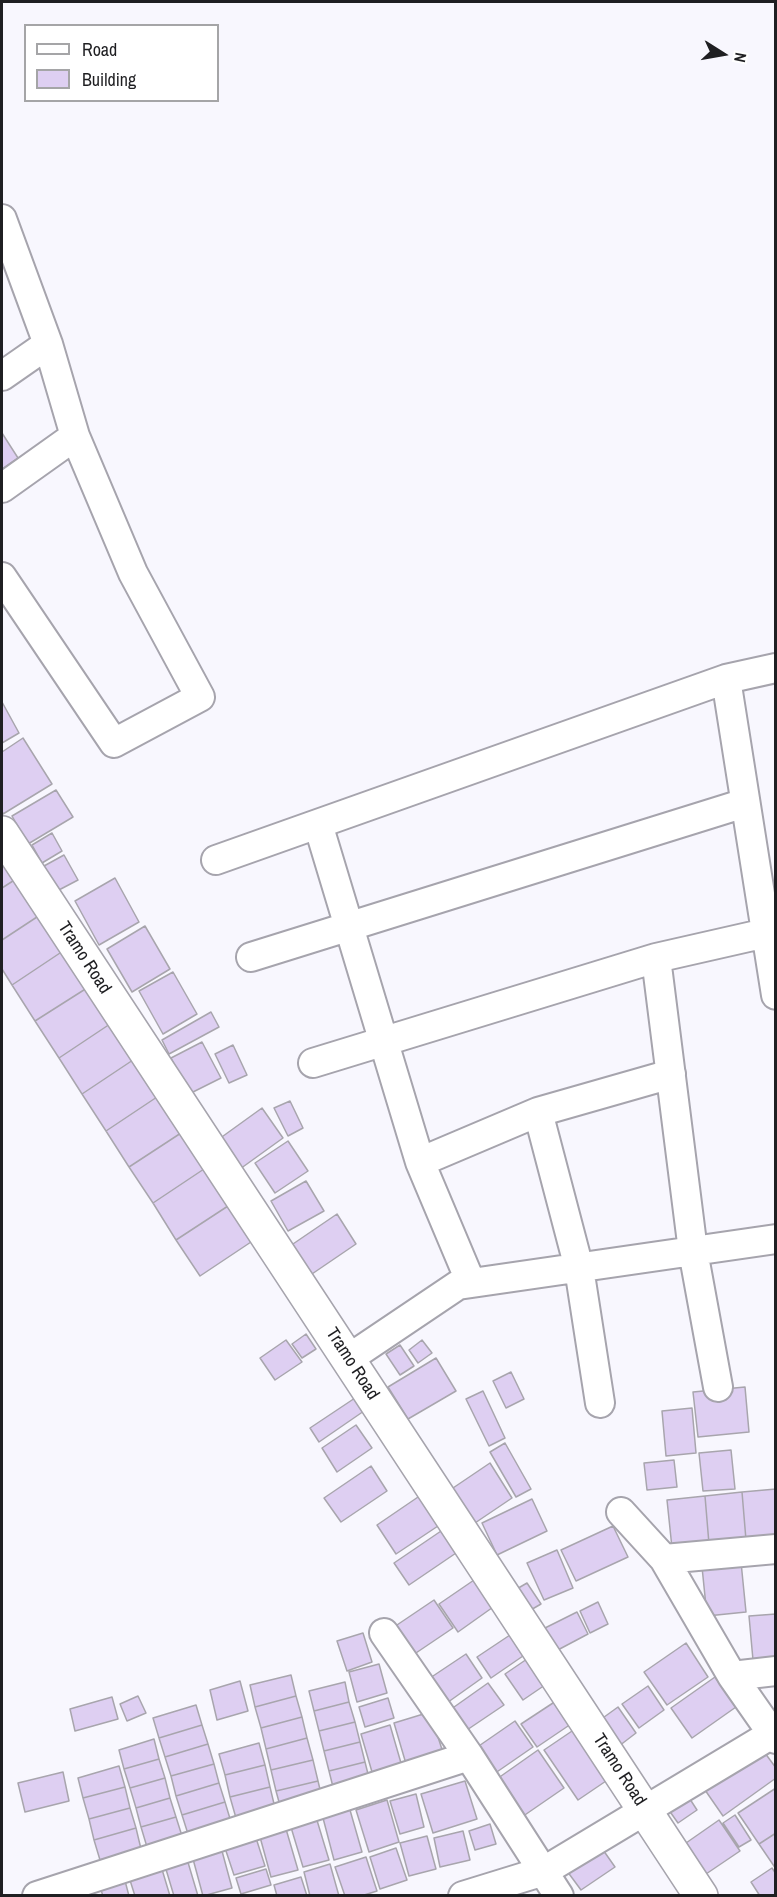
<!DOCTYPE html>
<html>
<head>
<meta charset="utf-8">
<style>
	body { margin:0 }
	#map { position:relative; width:777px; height:1897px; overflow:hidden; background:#f8f7fe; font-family:"Archivo Narrow",sans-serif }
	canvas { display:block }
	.frame { position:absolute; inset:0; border:3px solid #1f1f22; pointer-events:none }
	.legend { position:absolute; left:24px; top:24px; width:195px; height:78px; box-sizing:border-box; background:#fff; border:2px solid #a5a5a7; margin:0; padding:8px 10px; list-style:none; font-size:18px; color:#1f1f22 }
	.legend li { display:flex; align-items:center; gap:12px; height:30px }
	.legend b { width:30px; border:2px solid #a5a5a7 }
	.north { position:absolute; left:693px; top:24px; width:60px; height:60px; -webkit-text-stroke:4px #fff; paint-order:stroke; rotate:101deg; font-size:16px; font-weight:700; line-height:24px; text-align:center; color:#1f1f22 }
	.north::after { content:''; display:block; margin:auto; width:21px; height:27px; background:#1f1f22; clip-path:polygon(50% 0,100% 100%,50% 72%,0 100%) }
</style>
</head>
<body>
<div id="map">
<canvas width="777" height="1897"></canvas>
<div class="frame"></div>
<ul class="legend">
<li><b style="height:8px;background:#fff"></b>Road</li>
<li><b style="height:16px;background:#decff2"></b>Building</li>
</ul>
<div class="north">N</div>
</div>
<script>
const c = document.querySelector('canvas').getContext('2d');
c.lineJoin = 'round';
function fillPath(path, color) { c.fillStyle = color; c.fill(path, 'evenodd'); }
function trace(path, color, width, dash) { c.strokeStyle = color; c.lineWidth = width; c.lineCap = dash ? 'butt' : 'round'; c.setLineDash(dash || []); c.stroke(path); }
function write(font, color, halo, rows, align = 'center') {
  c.font = font + ' "Archivo Narrow",sans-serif'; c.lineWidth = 5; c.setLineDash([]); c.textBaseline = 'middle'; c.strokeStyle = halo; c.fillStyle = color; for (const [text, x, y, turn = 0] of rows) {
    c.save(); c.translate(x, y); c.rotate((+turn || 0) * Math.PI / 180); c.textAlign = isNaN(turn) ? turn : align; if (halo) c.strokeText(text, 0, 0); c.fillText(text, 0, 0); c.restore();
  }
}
const building = new Path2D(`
	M2,433L18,458L2,469Z
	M2,702L19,733L2,743Z
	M23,738L52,784L3,814L2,811V752Z
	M56,790L73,817L28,844L12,816Z
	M52,833L62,851L42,863L32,845Z
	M64,855L78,880L57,891L44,866Z
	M2,857L16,879L2,888Z
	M115,878L139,922L99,945L75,901Z
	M16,879L40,915L2,940V888Z
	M40,915L63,951L12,985L2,969V940Z
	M145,926L170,969L132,992L107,949Z
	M63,951L87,988L35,1021L12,985Z
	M173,972L197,1014L163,1034L139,991Z
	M87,988L110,1024L59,1058L35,1021Z
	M211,1012L219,1027L169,1054L162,1040Z
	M110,1024L133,1060L82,1094L59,1058Z
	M202,1042L221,1078L189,1094L171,1058Z
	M233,1045L247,1075L229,1083L215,1054Z
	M133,1060L157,1097L106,1131L82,1094Z
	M157,1097L181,1133L129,1167L106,1131Z
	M290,1101L303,1128L288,1136L274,1108Z
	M262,1108L283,1138L240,1169L219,1139Z
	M181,1133L204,1169L153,1203L129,1167Z
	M288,1141L308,1171L275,1193L255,1163Z
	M204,1169L228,1206L176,1240L153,1203Z
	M306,1181L324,1211L288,1231L271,1201Z
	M228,1206L251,1242L200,1276L176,1240Z
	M337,1214L356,1244L309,1276L290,1246Z
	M306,1334L316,1349L302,1358L292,1344Z
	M286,1340L302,1362L275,1380L260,1358Z
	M422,1340L432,1353L418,1363L409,1350Z
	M400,1345L414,1366L400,1375L386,1354Z
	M436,1358L456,1391L408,1419L388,1387Z
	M511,1372L524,1399L506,1408L493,1381Z
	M745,1387L749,1432L698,1437L693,1392Z
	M483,1391L505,1438L489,1446L466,1399Z
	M355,1398L364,1411L319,1442L310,1428Z
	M692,1408L696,1453L666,1456L662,1411Z
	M356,1425L372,1448L337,1472L322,1448Z
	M505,1443L531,1489L516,1497L490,1452Z
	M731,1450L735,1489L703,1491L699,1453Z
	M674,1460L677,1487L647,1490L644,1463Z
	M490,1463L512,1498L472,1525L450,1490Z
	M371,1466L387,1491L341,1522L324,1498Z
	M776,1489V1538L746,1540L742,1492Z
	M742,1492L746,1540L709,1544L705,1496Z
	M421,1495L441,1524L396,1554L377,1525Z
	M705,1496L709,1544L672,1548L667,1500Z
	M532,1499L547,1531L497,1555L482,1523Z
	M613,1526L628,1557L576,1581L561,1550Z
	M444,1529L459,1551L409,1585L394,1563Z
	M557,1550L573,1588L544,1600L527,1563Z
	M741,1562L746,1612L707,1616L702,1567Z
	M477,1578L496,1605L458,1632L439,1604Z
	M527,1583L541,1604L529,1611L515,1590Z
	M434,1600L453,1628L410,1657L391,1629Z
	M598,1602L608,1624L590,1633L580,1611Z
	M577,1612L588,1634L554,1652L543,1629Z
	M776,1614V1658L753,1660L749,1616Z
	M363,1633L372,1662L347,1671L337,1641Z
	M510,1635L523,1656L491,1678L477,1657Z
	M686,1643L708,1677L667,1705L644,1672Z
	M466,1654L482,1678L444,1705L427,1680Z
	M527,1659L545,1685L523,1700L505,1674Z
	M379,1664L387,1693L357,1702L349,1672Z
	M291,1675L296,1696L255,1707L250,1685Z
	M715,1677L736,1707L692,1738L671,1708Z
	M240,1681L248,1711L217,1720L210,1690Z
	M345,1682L349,1702L314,1711L309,1691Z
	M488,1683L504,1705L461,1734L447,1712Z
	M648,1686L664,1710L639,1728L622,1704Z
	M138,1696L146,1713L127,1721L120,1704Z
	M296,1696L302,1717L261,1728L255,1707Z
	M112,1697L118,1719L75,1731L70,1709Z
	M388,1698L394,1718L365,1727L359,1707Z
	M556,1701L571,1724L537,1747L521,1724Z
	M349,1702L355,1722L319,1731L314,1711Z
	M196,1705L202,1725L159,1738L153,1718Z
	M618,1707L636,1733L619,1746L600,1720Z
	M430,1712L446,1762L409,1774L394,1723Z
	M302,1717L307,1738L266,1749L261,1728Z
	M515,1721L533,1747L491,1776L473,1750Z
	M355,1722L360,1742L324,1751L319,1731Z
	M202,1725L208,1744L165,1757L159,1738Z
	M390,1725L401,1763L372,1772L361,1734Z
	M575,1729L609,1779L578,1800L544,1750Z
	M307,1738L313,1760L271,1770L266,1749Z
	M154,1739L159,1759L124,1769L119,1750Z
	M360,1742L365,1762L329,1771L324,1751Z
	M259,1743L265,1765L225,1775L219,1754Z
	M208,1744L214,1764L171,1776L165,1757Z
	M762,1749L776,1768V1778L723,1816L705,1790Z
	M538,1750L564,1788L519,1819L494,1781Z
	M159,1759L165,1778L130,1788L124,1769Z
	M313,1760L318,1781L276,1791L271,1770Z
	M365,1762L370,1782L334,1791L329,1771Z
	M214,1764L219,1783L176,1796L171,1776Z
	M265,1765L270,1787L230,1797L225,1775Z
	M119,1766L125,1787L83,1798L78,1778Z
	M63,1772L69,1801L25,1812L18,1783Z
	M165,1778L170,1798L136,1808L130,1788Z
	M318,1781L323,1802L282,1813L276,1791Z
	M465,1781L477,1819L433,1833L421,1794Z
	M219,1783L225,1802L182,1815L176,1796Z
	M125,1787L130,1808L89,1819L83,1798Z
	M270,1787L275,1808L236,1818L230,1797Z
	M776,1788V1833L759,1844L738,1813Z
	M686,1793L697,1810L678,1823L666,1806Z
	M416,1794L424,1827L400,1834L390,1801Z
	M170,1798L176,1817L141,1827L136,1808Z
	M387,1800L399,1842L369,1852L356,1810Z
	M225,1802L231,1822L188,1834L182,1815Z
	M130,1808L136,1828L94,1840L89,1819Z
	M350,1810L362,1852L334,1860L323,1818Z
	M735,1815L751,1840L739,1847L723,1823Z
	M176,1817L182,1836L147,1847L141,1827Z
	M316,1817L329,1860L303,1867L290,1824Z
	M719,1820L740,1851L706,1874L686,1843Z
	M490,1824L496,1844L475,1850L469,1831Z
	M136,1828L141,1849L100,1860L94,1840Z
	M286,1829L298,1870L271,1877L260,1837Z
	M463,1831L470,1860L440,1867L434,1838Z
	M776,1833V1869L759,1844Z
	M427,1836L436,1869L409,1876L400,1843Z
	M256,1838L265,1866L234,1875L225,1848Z
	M601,1847L615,1867L581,1890L567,1871Z
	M396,1848L407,1880L380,1889L370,1857Z
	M222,1851L232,1888L203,1896L193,1859Z
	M366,1857L377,1891L361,1896H345L335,1867Z
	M187,1859L198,1896H174L165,1866Z
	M330,1864L339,1896H310L304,1872Z
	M161,1866L170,1896H135L129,1877Z
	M772,1868L776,1874V1896H760L751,1882Z
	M266,1869L271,1885L241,1894L236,1878Z
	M124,1877L129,1896H103L99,1884Z
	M301,1877L307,1896H277L274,1885Z`);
fillPath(building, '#decff2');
trace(building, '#a8a5ad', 1.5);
const street = new Path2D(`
	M2,219L48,344L75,436L133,573L200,697L114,743L2,577
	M2,376L48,344
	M2,488L75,436
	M726,679L776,995
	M318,824L420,1162
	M216,860L726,679L776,668
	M251,957L745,803
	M656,958L766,933
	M313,1063L656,958L693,1251L718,1387
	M538,1112L671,1074
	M471,1283L420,1162L538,1112L579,1268L600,1403
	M348,1359L458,1285L776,1239
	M621,1512L664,1559L732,1676L776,1739
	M664,1559L776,1549
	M384,1633L469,1756L559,1896
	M732,1676L776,1671
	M37,1896L469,1756
	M463,1896L544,1871L772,1734`);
const secondary = new Path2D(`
	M2,833L701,1896`);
trace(street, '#a6a4ad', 32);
trace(secondary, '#a6a4ad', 36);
trace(street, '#fff', 28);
trace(secondary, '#fff', 33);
write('18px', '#1f1f22', '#fff', [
	["Tramo Road",84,958,57],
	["Tramo Road",352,1364,57],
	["Tramo Road",619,1770,57]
]);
</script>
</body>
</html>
